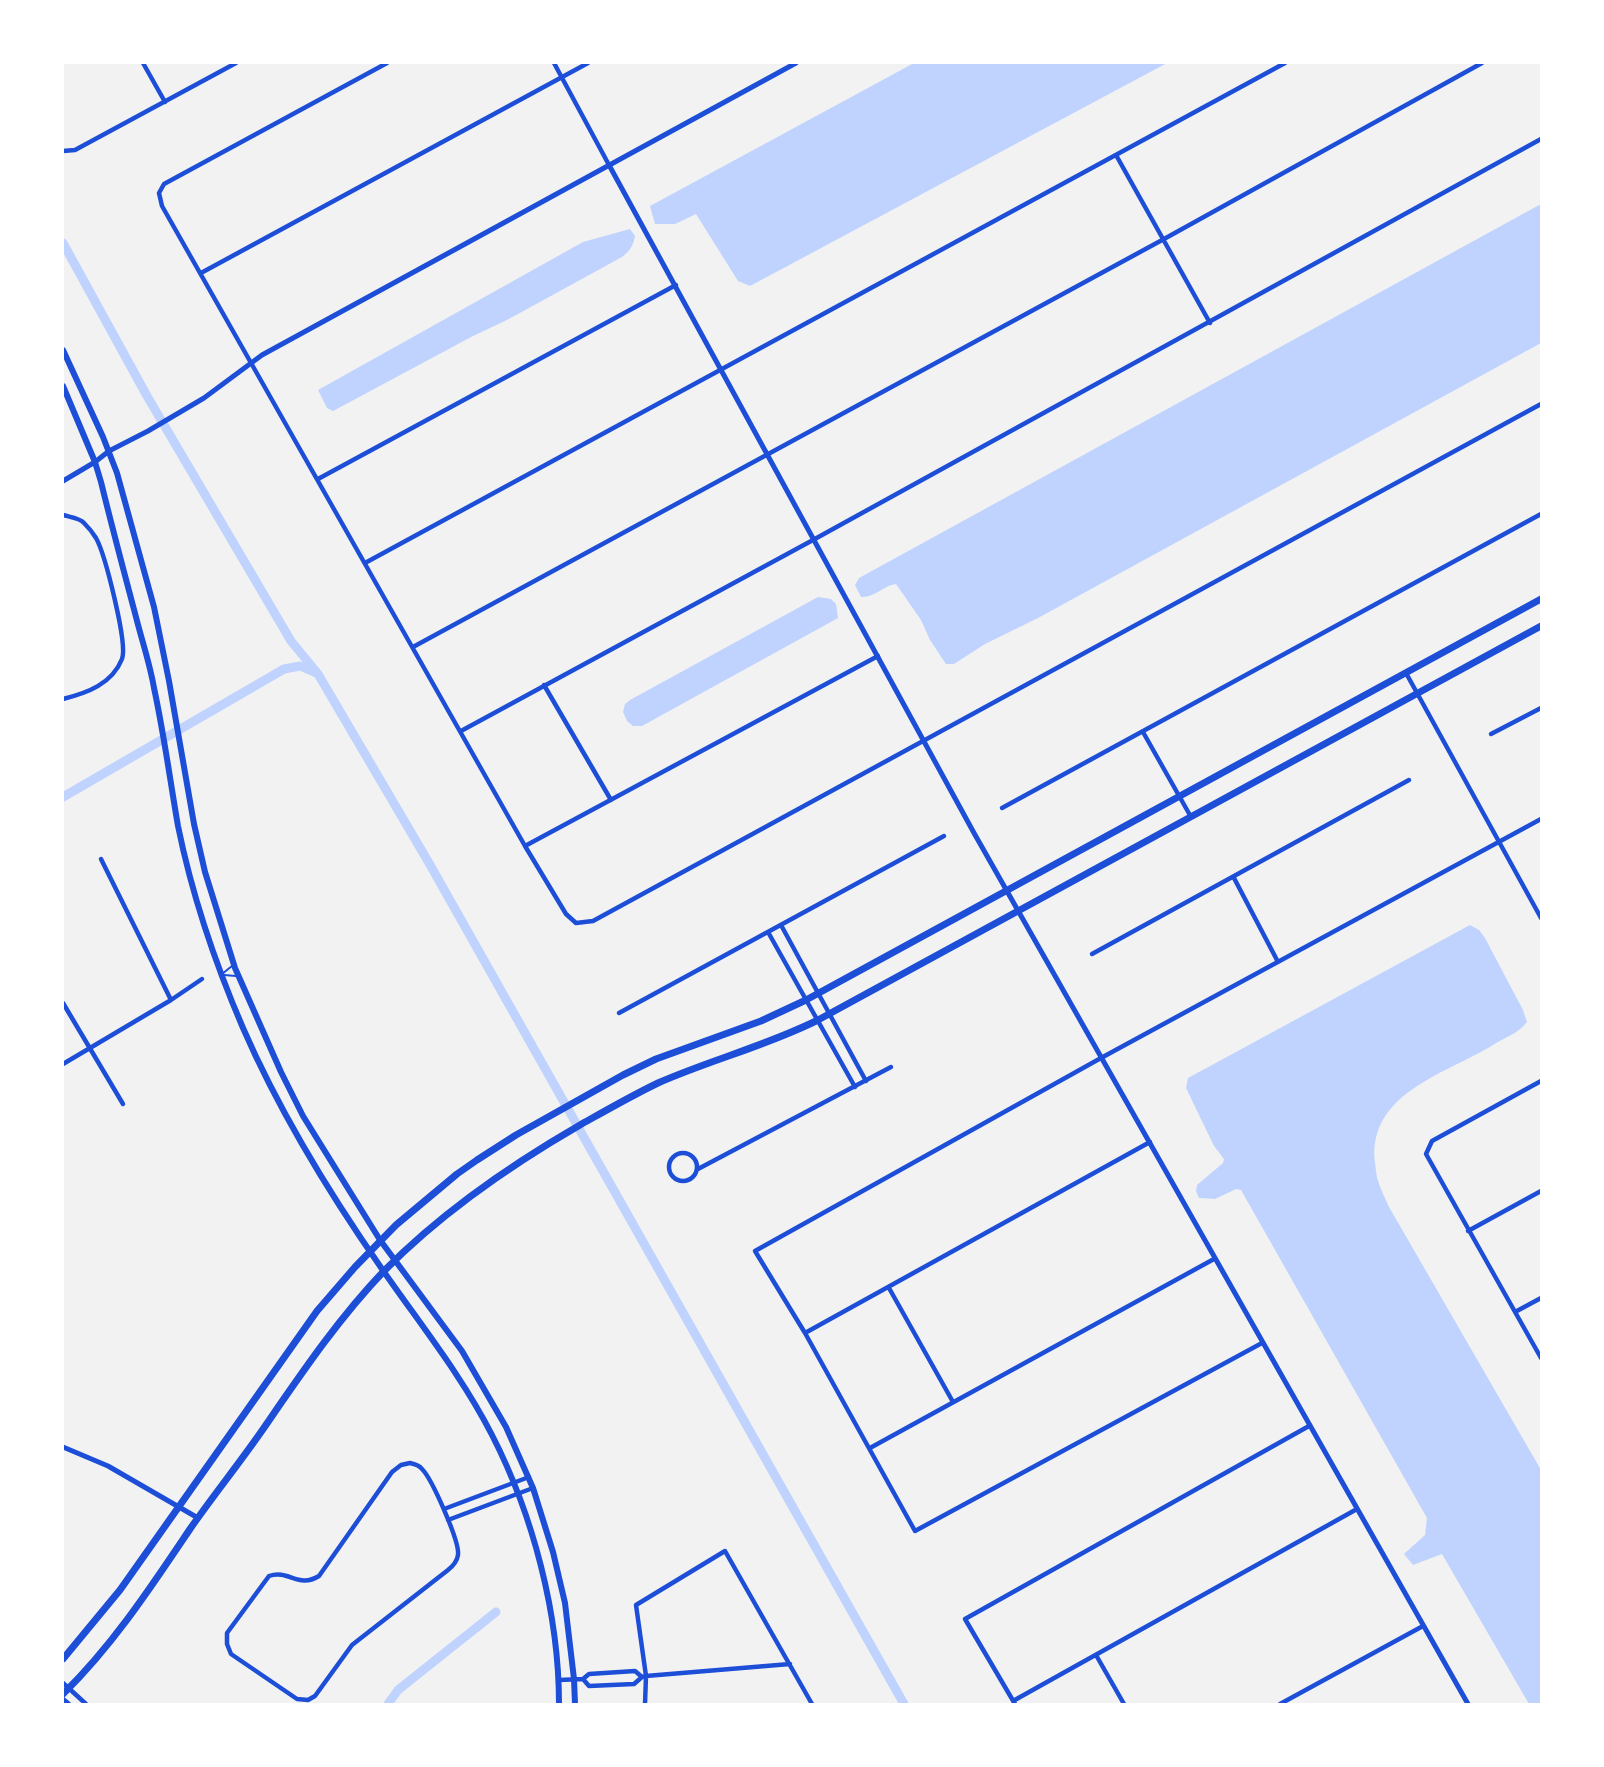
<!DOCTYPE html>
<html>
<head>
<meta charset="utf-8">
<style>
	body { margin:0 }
	#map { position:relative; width:1604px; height:1767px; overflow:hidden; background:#f2f2f2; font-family:Helvetica,sans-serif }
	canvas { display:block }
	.frame { position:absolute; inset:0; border:64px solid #fff; pointer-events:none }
</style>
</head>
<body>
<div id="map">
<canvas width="1604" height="1767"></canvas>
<div class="frame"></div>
</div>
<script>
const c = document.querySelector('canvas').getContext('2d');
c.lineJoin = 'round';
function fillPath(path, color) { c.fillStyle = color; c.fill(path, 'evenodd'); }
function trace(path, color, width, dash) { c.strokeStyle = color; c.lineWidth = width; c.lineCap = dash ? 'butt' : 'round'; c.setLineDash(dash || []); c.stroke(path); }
fillPath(new Path2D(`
	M914,63H1167L750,286L738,281L696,214L675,224H655L650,206Z
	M1541,204V343L1038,618L985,644L954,664H946L930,640L921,620L896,584C883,586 874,598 861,597L855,585L859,578Z
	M630,229L635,236C633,246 630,251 622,257L507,320L473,336L333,411L327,408L318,390L583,242Z
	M818,597L831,599L836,604L838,618L642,726H633L627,721L623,712L625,704L630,700Z
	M1470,925L1479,930L1485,938L1523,1010L1527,1022C1518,1034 1505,1037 1493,1045C1446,1074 1367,1093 1375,1163C1376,1169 1376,1175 1378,1181C1381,1190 1385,1198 1389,1207L1541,1470V1704H1529L1442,1554L1413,1565L1404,1554L1425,1535L1427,1518L1241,1190L1236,1189L1215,1199L1199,1198L1196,1191L1197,1185L1223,1163L1224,1159L1214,1146L1186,1088L1188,1078Z`), '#bfd3fe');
trace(new Path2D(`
	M63,243L147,396L291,641L318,674L429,863L904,1704
	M63,797L284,669L300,666L316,673
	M388,1704L398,1690L496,1612`), '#bfd3fe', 9);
trace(new Path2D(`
	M222,974L232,966
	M224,975L236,976`), '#1d4ed8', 2);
trace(new Path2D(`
	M143,63L165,102
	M387,63L164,184L159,193L162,206L525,846L566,914L576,923L593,921L1541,404
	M554,63L609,165
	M63,151L75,150L236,63
	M1116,155L1210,323
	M201,273L588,63
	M318,479L676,285
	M63,515C70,517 80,518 84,523C88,527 93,533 96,538C105,554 128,644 122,659C112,684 87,693 63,699
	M365,563L1285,63
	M413,647L1164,239L1482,63
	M1406,673L1541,918
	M544,685L611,800
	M461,731L813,540L1541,139
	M1143,732L1191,817
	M1491,734L1541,708
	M1002,808L1541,514
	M525,846L878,656
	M101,859L171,1000
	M1234,878L1278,962
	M781,925L866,1081
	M768,932L855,1087
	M1092,954L1409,780
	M63,1003L123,1104
	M619,1013L944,836
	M63,1064L171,1000L202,979
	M1541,1081L1432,1141L1426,1154L1541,1358
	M669 1167a14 14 0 1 1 28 0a14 14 0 1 1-28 0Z
	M698,1169L891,1067
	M1468,1231L1541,1191
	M889,1288L953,1402
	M1515,1312L1541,1298
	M805,1333L1150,1142
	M1262,1343L915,1531L805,1333L755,1251L1101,1058L1541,819
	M870,1448L1214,1259
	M410,1463C415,1464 419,1465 422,1469C432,1479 460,1542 458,1555C457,1562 453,1566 448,1570L352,1645L315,1696L308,1700L297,1699L231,1654L227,1644V1633L269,1576C289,1569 298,1589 319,1576L392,1472L401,1465Z
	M444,1509L529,1477
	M448,1520L533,1488
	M1096,1655L1124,1704
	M583,1679L589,1686L634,1684L642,1677L646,1676L790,1664
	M559,1680L583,1679L589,1674L635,1671L642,1677
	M63,1683L86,1704
	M63,1699L69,1704
	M1013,1701L1357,1509
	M645,1704L646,1676L636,1605L725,1551L812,1704
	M1015,1704L965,1619L1309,1426
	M1280,1704L1423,1626`), '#1d4ed8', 4.5);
trace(new Path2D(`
	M609,165L974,833L1468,1704
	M63,481L95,462L109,451L148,431L204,398L262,355L796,63
	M63,1447L108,1466L198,1518`), '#1d4ed8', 5);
trace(new Path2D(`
	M63,350L103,437L117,473L154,607L169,681L194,824L205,872L235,968L281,1072L303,1116L380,1240L462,1351L506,1427L533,1488L553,1552L565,1603L574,1679L575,1704
	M63,386L95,462L101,482C112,527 124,572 136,617C142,641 150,664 154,688C164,734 170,780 178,826C192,895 215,963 243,1028C280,1113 329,1193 382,1269C420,1324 462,1376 492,1435C533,1515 559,1614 559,1704`), '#1d4ed8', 6);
trace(new Path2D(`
	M63,1659L120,1590L317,1311L355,1267L396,1225L457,1174L477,1160L516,1135L623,1075L656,1059L761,1021L806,1000L1541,599
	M63,1694C113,1645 151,1587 190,1529C213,1496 238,1465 261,1432C299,1377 337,1320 384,1271C442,1212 509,1166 580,1125C605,1111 631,1096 658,1083C710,1060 766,1046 818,1020L1541,626`), '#1d4ed8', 7);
</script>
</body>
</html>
